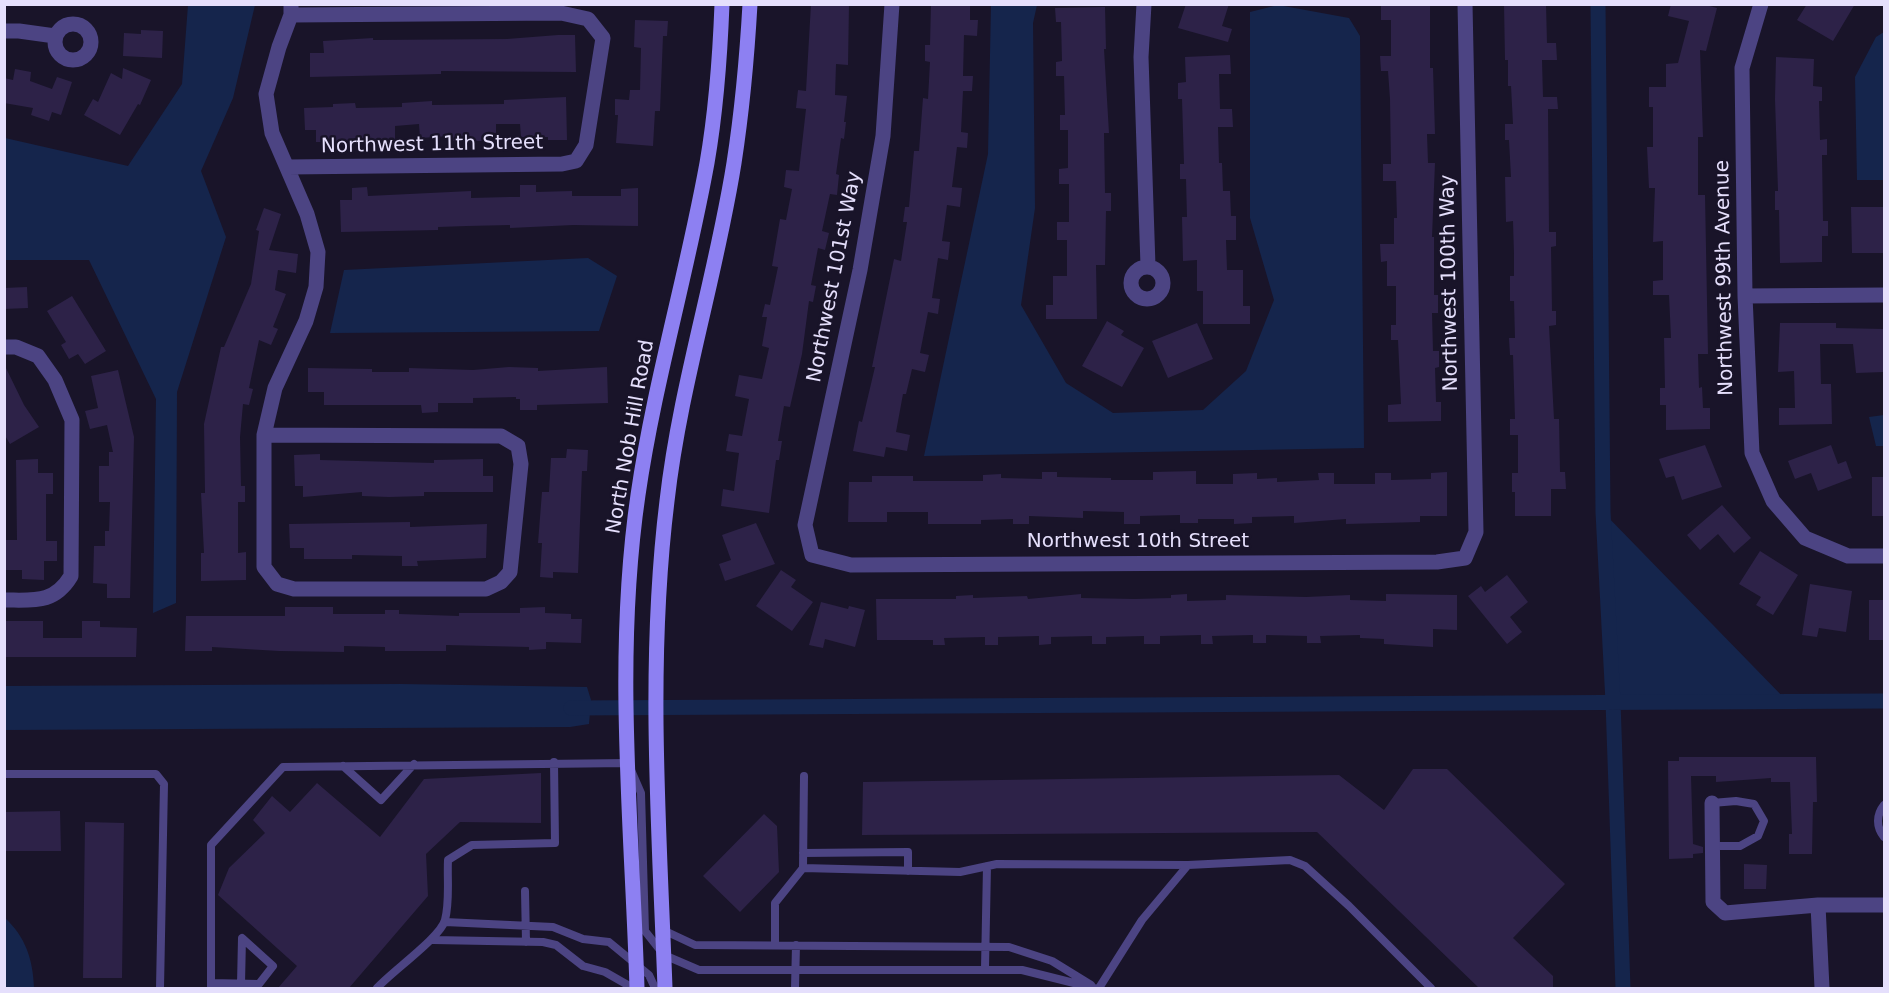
<!DOCTYPE html>
<html>
<head>
<meta charset="utf-8">
<style>
	body { margin:0 }
	#map { position:relative; width:1889px; height:993px; overflow:hidden; background:#191429; font-family:"DejaVu Sans",sans-serif }
	canvas { display:block }
	.frame { position:absolute; inset:0; border:6px solid #e5dffc; pointer-events:none }
</style>
</head>
<body>
<div id="map">
<canvas width="1889" height="993"></canvas>
<div class="frame"></div>
</div>
<script>
const c = document.querySelector('canvas').getContext('2d');
c.lineJoin = 'round';
function fillPath(path, color) { c.fillStyle = color; c.fill(path, 'evenodd'); }
function trace(path, color, width, dash) { c.strokeStyle = color; c.lineWidth = width; c.lineCap = dash ? 'butt' : 'round'; c.setLineDash(dash || []); c.stroke(path); }
function write(font, color, halo, rows, align = 'center') {
  c.font = font + ' "DejaVu Sans",sans-serif'; c.lineWidth = 5; c.setLineDash([]); c.textBaseline = 'middle'; c.strokeStyle = halo; c.fillStyle = color; for (const [text, x, y, turn = 0] of rows) {
    c.save(); c.translate(x, y); c.rotate((+turn || 0) * Math.PI / 180); c.textAlign = isNaN(turn) ? turn : align; if (halo) c.strokeText(text, 0, 0); c.fillText(text, 0, 0); c.restore();
  }
}
fillPath(new Path2D(`
	M188,5H255L233,98L201,171L226,237L177,392L176,603L153,613L156,399L89,260H5V138L128,166L182,84Z
	M991,5H1037L1033,23L1035,208L1021,305L1066,383L1113,413L1203,410L1246,371L1274,300L1250,218V12L1278,5L1349,18L1360,36L1364,448L924,456L988,154Z
	M1884,32V180H1857L1855,77L1876,37Z
	M588,258L617,276L599,331L330,333L344,270Z
	M1884,415V446H1876L1869,417Z
	M1603,512L1787,701L1613,702Z
	M400,684L587,687L591,700L589,724L570,727L5,730V686Z
	M4,917C26,937 33,960 34,988H5Z`), '#15254c');
trace(new Path2D(`
	M1598,4L1603,512L1613,702L1623,988
	M571,708L1884,701`), '#15254c', 15);
fillPath(new Path2D(`
	M811,4H849L848,65L836,64L835,95L847,96L844,122H846L844,139L841,138L836,174L839,175L837,195L830,194L822,231L829,233L825,250L818,248L811,285L816,286L813,302L809,301L802,354L790,407L784,406L778,441H782L779,460H776L769,513L721,506L723,489L734,491L739,453L726,451L729,434L742,436L749,399L735,396L739,375L762,379L769,348L762,346L767,317H762L765,304L770,305L778,267L772,266L780,219L786,220L792,189L784,187L786,170L799,171L806,109L796,108L798,90L806,91Z
	M931,4H970V20H978L977,36L964,35L963,76H973L972,91H963L961,132L968,133L967,148L957,147L952,187L962,188L960,207L947,205L942,241L950,242L948,260L938,258L932,298L940,299L938,314L928,312L920,353L929,355L925,372L912,369L906,394H903L896,432L910,435L907,451L886,447L884,457L853,451L859,421L862,422L875,367H872L894,259L901,261L907,222H903L905,207H909L914,151H919L923,98L928,99L930,62L925,61V45H930Z
	M1186,4H1229L1222,26L1232,29L1228,42L1178,28Z
	M1381,4H1430V68H1433L1435,134H1427L1428,163H1435L1432,237H1434V295H1438V313H1432L1433,351H1439V367L1435,368L1436,402H1441V421L1388,422V405L1401,404L1398,340H1391V325H1396V286H1387V261L1381,262L1380,244H1394V218H1397L1396,181H1383V164H1391L1390,99L1388,71H1381L1380,56H1391V20H1381Z
	M1504,4H1546L1547,43H1556L1557,60H1542L1543,97H1557L1558,109H1548L1549,232H1556V246L1551,247L1552,311H1556V325L1549,326L1554,419H1559L1560,472H1565L1566,489H1551V516H1515V492H1512V473H1518V435H1510V419H1515L1513,355H1510L1509,338H1515L1514,301H1510V276H1514V254L1513,221L1506,222L1505,177H1511L1509,140H1505V124H1513L1511,86H1508V60H1505Z
	M1671,4H1702L1717,8L1706,51L1700,50L1703,137H1698V195H1705L1708,354H1698L1699,388L1702,387L1703,408H1710V429L1666,430V405H1660V388H1665L1664,338H1671L1669,295H1653V281L1663,280V241L1653,242L1655,188H1649L1647,147H1653V107H1649V87H1666V64L1678,63L1689,21L1668,16Z
	M1807,4H1855L1833,41L1797,20Z
	M1105,7L1106,49H1104L1109,133H1104L1105,193H1111V211H1106L1105,265H1096L1097,319H1046V305H1053V276H1067V240H1057V222H1069V184H1059V169L1068,168V130H1060V115H1065L1064,76H1056V62L1062,61L1061,22H1056L1055,8Z
	M635,20L668,21L667,36H663L660,111H655L653,146L616,143L618,115H615V99L629,100L630,90H640L641,48L634,47Z
	M141,30L163,31L162,58L123,56L124,33L141,34Z
	M558,35H575L576,72L441,71V74L310,77V53H324L323,41L373,38V40L507,39Z
	M1230,55L1231,74H1219L1220,109H1232L1233,127H1218L1219,163H1222L1223,191H1230L1231,216H1236V240H1226L1227,270H1243V306H1250V324H1203V291H1197V260L1183,261L1182,217H1187L1186,179H1180V164H1184L1182,99H1178V83L1186,82L1185,57Z
	M1776,57L1814,59L1813,86L1822,87V101H1819L1820,140L1827,139V155H1822L1823,221H1828V236H1822V262L1780,263L1779,210H1775V191H1778L1775,99Z
	M123,68L151,80L140,105L138,104L120,135L84,115L93,99L98,102L111,73L122,79Z
	M15,69L31,72L30,81L52,89L57,77L72,82L61,115L52,112L49,121L31,115L33,108L4,103V78L13,80Z
	M566,97L567,140H548V137H521L520,124H496V141H450V136L420,138L419,124L395,126V140L365,142H316V130H305L304,108L333,107V104L355,103L356,108L402,107V103L432,101V105L504,104V100Z
	M520,185H536V192L572,191V196H621V189L638,188V226L573,225L510,228V225L467,226L438,227V230L341,232L340,200H352V188L367,187L368,196L471,191V198L509,197H520Z
	M1851,207H1884V253H1852Z
	M264,208L281,214L269,250L298,254L296,273L278,270L275,290L286,294L273,327L278,329L271,345L259,340L249,388L253,389L249,405L243,404L240,437L241,486H245V502H238V553L246,552V580L201,581V553H204L201,493H205L204,424L221,347H224L251,284L259,231L256,230Z
	M27,287L28,308L4,309V288Z
	M72,296L106,351L85,364L78,354L69,359L61,345L66,342L47,311Z
	M1107,321L1124,331L1121,335L1144,348L1122,387L1082,366Z
	M1197,323L1213,359L1168,378L1152,341Z
	M1780,323H1836V328L1884,329V372L1856,373L1853,344H1820L1821,384H1831L1832,424L1779,425V408H1795L1794,371L1778,372Z
	M4,364L24,405L39,427L10,444L4,434Z
	M509,367L538,368V371L607,367L608,403L537,405V410H520V399H516V397L473,398V403H438V412L422,413L421,405H324V392H308V368L372,369V372H409V368L473,370Z
	M118,370L134,437L130,598H107V584L93,583L94,546H105V531H109L110,502H99V466H109V452H113L107,425L90,429L85,411L98,408L91,376Z
	M1705,445L1722,487L1682,500L1674,476L1666,478L1659,459Z
	M1831,445L1838,464L1846,461L1852,478L1818,491L1811,473L1795,479L1788,461Z
	M567,449L588,450L587,471H582L578,573L553,572V578L540,577L542,543H538L542,492H549L551,458H566Z
	M320,454V460L434,463V460L483,459V476H493V492H424V496L389,497L362,496V492L303,497V486H295L294,455Z
	M38,459V473H53V494H46V541H57V561H44V580L22,579V570H4V540H17L16,460Z
	M1196,471V484H1233V474L1257,473V479L1277,478V482L1319,480L1318,473H1334V484H1375V473H1391V480L1431,479V473L1447,472V516H1420V522L1346,524V519L1294,523V516L1252,517V523L1234,524V519H1198V523H1180V515L1140,516V524H1124V512L1083,511V518L1029,516V524H1013V519L981,520V524H928V512H887V522H848L849,482H872V476H913V481H983V475L1001,474V478L1042,479V472H1057V477L1111,478V480H1153V472Z
	M1872,477H1884V516H1872Z
	M1722,505L1751,538L1734,553L1718,534L1700,550L1687,535Z
	M410,522V527L487,524L486,558L417,561L418,566H402V556L352,555V559H304V548H290L289,524Z
	M756,523L775,564L725,581L719,564L731,560L722,535Z
	M1760,551L1798,575L1773,615L1756,605L1761,597L1739,584Z
	M781,570L796,580L791,587L813,602L792,631L756,606Z
	M1507,575L1528,602L1510,617L1522,632L1507,644L1468,596L1481,586L1485,592Z
	M1810,584L1852,591L1846,632L1819,628L1817,637L1802,635Z
	M1081,594V598L1135,599L1171,598V595L1187,594V601L1226,600V595L1306,597L1350,595V600L1386,601V594L1457,595V630L1433,629V647L1384,644V639L1360,638V635L1320,636L1321,643H1307V636L1266,635V643H1253V635L1212,636L1213,644H1201V635L1160,636V644H1144V636L1106,637V644H1092V636L1051,637V644L1039,645V636L998,637V645H985V637L944,638L945,645H933V640H877L876,599H956V596L973,595V598L1027,596L1028,599Z
	M1869,600H1884V640H1869Z
	M821,602L848,609L849,606L865,610L855,647L825,639L823,648L809,645Z
	M285,607H333V614H385V610H399V614L459,616V613H520V608L545,607V613L571,614V619H582L581,643L546,642V649L529,650V647L446,645V651H385V647L344,646V652L279,651L212,647V651H185L186,616H285Z
	M4,621H43V638H82V621H100V627L137,628L136,657H4Z
	M1679,757H1816L1817,802H1813L1812,854H1789V834H1792L1790,782H1771V778L1716,782V776H1691L1693,844L1703,847V853L1693,854V858L1669,859L1668,761H1679Z
	M1413,769H1447L1565,884L1513,938L1553,976V988H1479L1317,832L862,835L863,782L1339,775L1384,810Z
	M541,773V823L460,822L426,854L428,896L349,988H278L297,966L218,895L229,868L265,833L253,820L272,796L290,812L317,783L380,837L424,779Z
	M60,811L61,851H4V812Z
	M764,814L777,826L779,872L740,912L703,876Z
	M85,822L124,823L122,978H83Z
	M1744,864L1767,865L1766,889H1744Z`), '#2d2248');
trace(new Path2D(`
	M343,766L381,800L414,764
	M4,774H156L164,784L160,988
	M1712,803L1736,801L1754,804L1764,821L1758,836L1740,846H1713
	M1884,805C1876,815 1876,827 1884,837
	M803,853L908,852V871
	M803,868L804,776
	M525,891L526,942
	M445,922L553,927L583,939L609,942L649,975L655,988
	M663,930L695,945L1009,947L1052,961L1091,985
	M433,940L543,942L556,945L583,966L605,972L633,988
	M775,945V903L803,868L960,872L997,864L1188,865
	M985,968L987,866
	M211,983L259,984L273,966L242,938L241,984
	M211,988V845L283,767L628,763L641,793L645,931L664,955L699,970H1022L1094,988
	M377,988C391,972 441,937 445,920C450,901 447,879 448,860L472,845L555,843L554,762
	M795,988L796,945
	M1099,988L1142,920L1188,865L1290,860L1305,866L1349,906L1431,988`), '#4c4483', 8);
trace(new Path2D(`
	M892,4L883,136L860,270L805,525L812,555L851,565L1437,562L1465,558L1476,532L1465,4
	M1144,4L1141,57L1148,266
	M1761,4L1742,68L1745,296L1752,453L1773,501L1805,538L1848,556H1884
	M55 42a18 18 0 1 1 36 0a18 18 0 1 1-36 0Z
	M4,31H19L55,36
	M288,167L562,164L576,161L586,145L603,38L588,19L561,13L291,15
	M1131 283a16 16 0 1 1 32 0a16 16 0 1 1-32 0Z
	M1745,296L1884,295
	M4,347H16L38,356L55,380L72,420L71,576C54,604 34,600 4,600
	M264,435L501,436L518,446L521,464L510,572L501,582L486,589H294L277,584L264,567V435L275,388L306,321L316,287L318,252L307,214L272,133L266,94L279,47L291,15V4
	M1712,803L1713,902L1725,913L1818,905H1884
	M1818,905L1822,988`), '#4c4483', 15);
trace(new Path2D(`
	M637,988C632,824 614,659 638,495C654,384 687,274 707,163C716,111 720,57 722,4
	M665,988C659,825 647,664 667,501C680,386 716,277 734,163C742,111 747,57 750,4`), '#8d80f2', 15);
write('20px', '#e5dffc', '#191429', [
	["Northwest 11th Street",432,145,-1],
	["Northwest 101st Way",835,277,-79],
	["Northwest 99th Avenue",1725,278,-91],
	["Northwest 100th Way",1450,283,-91],
	["North Nob Hill Road",631,437,-80],
	["Northwest 10th Street",1138,542]
]);
</script>
</body>
</html>
